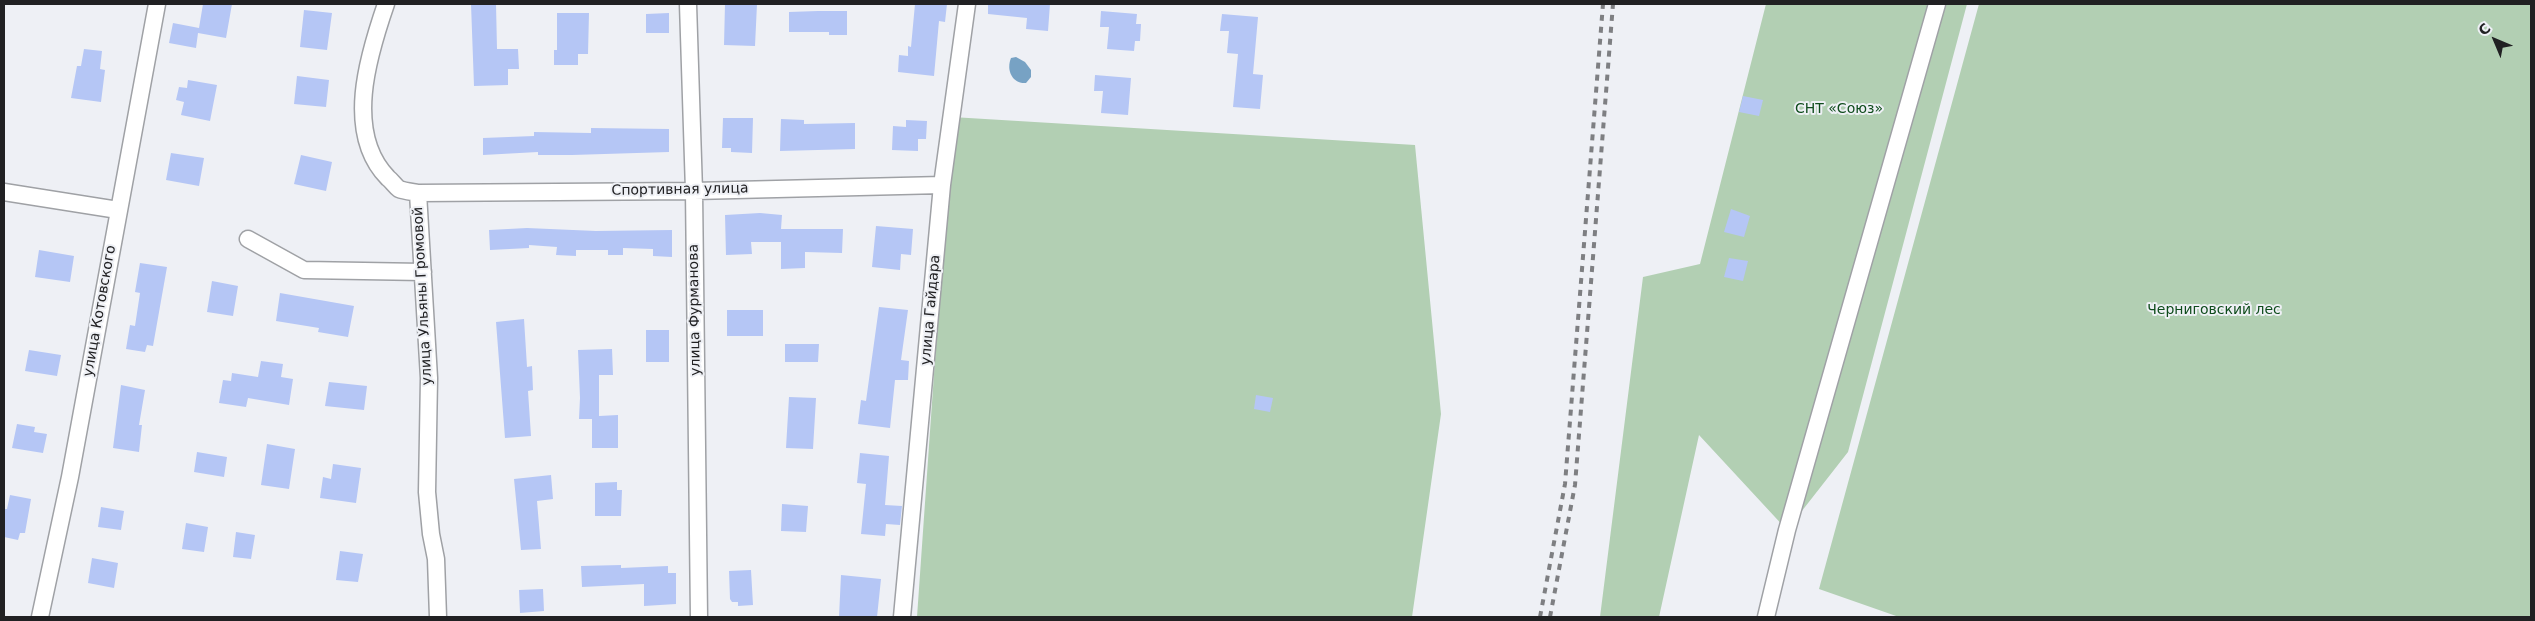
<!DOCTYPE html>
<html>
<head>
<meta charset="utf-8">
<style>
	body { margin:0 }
	#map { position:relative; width:2535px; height:621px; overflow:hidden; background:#eef0f5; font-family:"DejaVu Sans",sans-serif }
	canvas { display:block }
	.frame { position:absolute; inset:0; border:5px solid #212123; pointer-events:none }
	.north { position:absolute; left:2470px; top:15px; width:50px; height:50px; -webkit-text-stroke:4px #eef0f5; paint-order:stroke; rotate:315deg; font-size:14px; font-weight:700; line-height:20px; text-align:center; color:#212123 }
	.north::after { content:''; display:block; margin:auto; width:18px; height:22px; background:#212123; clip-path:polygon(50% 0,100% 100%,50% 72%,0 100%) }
</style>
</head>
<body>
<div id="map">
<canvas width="2535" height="621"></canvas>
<div class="frame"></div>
<div class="north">С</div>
</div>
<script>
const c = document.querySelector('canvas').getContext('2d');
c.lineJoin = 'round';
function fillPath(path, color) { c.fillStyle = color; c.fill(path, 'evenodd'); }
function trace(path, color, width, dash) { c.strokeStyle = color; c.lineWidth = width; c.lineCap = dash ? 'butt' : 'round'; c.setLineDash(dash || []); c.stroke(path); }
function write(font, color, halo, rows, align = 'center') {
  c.font = font + ' "DejaVu Sans",sans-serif'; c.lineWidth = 4; c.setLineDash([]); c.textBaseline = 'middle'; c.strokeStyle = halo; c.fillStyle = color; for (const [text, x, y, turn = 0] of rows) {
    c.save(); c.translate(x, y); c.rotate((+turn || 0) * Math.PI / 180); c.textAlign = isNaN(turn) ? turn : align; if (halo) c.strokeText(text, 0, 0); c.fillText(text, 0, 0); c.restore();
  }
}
fillPath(new Path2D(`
	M1766,4H1967L1848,452L1787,530L1699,435L1659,617H1600L1643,277L1700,264Z
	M1979,4H2531V617H1899L1819,589Z
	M952,117L1415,145L1441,414L1412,617H917Z`), '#b2cfb3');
fillPath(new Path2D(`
	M1016,57L1025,62L1031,70V77L1026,83C1012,84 1006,70 1011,58Z`), '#77a2c4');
fillPath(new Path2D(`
	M203,4H232L226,38L198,33L196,48L169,43L173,23L199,28Z
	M471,4H496L497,49H518L519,69H508V85L474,86Z
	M725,4H757L755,46L724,45Z
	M915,4H947L945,22L939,21L934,76L898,72L899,55L908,56V46L911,47Z
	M988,4H1050L1048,31L1026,29L1027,18L988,14Z
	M304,10L332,13L327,50L300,47Z
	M818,11H847V35H829V32H789V12Z
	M1101,11L1137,14L1136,24H1141L1140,41H1135L1134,51L1107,49L1109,27H1100Z
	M557,13H589L588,54H578V65H554V50H557Z
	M669,13V33H646V14Z
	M1222,14L1258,17L1253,74L1263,75L1260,109L1233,107L1238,54L1227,53L1229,31H1220Z
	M84,49L102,51L100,69L105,70L101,102L71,98L77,66H81Z
	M1095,75L1131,78L1128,115L1101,113L1103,91H1094Z
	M297,76L329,80L326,107L294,104Z
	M188,80L217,85L210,121L181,115L184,102L176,100L179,87L187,88Z
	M1743,96L1763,100L1759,116L1739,112Z
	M723,118H753L752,153L731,152V148H722Z
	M781,119L804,120V124L855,123V149L780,151Z
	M906,120L927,121L926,139H918V151L892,150L893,126L906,127Z
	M591,128L669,129V152L572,155H538V152L483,155V138L534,136V132L591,133Z
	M171,153L204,158L199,186L166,180Z
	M301,155L332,162L326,191L294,184Z
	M1731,209L1750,216L1744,237L1724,232Z
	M760,213L782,215L781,229H843L842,253L805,252V268L781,269V242H751L752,254L726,255L725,215Z
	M876,226L913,229L911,255L901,254L900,270L872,267Z
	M527,228L596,231L672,230V257L653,256V249L623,248V255H608V250H576V256L556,255L557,247L529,245V248L490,250L489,230Z
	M39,250L74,256L70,282L35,277Z
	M1729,258L1748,261L1743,281L1724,277Z
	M140,263L167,267L153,346L147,345L145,352L126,349L130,325L135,326L140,293L135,292Z
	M212,281L238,286L233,316L207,312Z
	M280,293L354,306L348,337L318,332L319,328L276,321Z
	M879,307L908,310L901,360L909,361L908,380H895L890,428L858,424L861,400L866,401Z
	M727,310H763V336H727Z
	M524,319L527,367L532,366L533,390L528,391L531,436L505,438L496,322Z
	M646,330H669V362H646Z
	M785,344H819L818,362H785Z
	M612,349L613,375H599V416L618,415V448H592V419H579L580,398L578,350Z
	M29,350L61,355L57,376L25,371Z
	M261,361L283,364L281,377L293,379L289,405L248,398L246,407L219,403L223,380L231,381L232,373L258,377Z
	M329,382L367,386L364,410L325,406Z
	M121,385L145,390L139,425H142L139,452L113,448Z
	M1256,395L1273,398L1270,412L1254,409Z
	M789,397L816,398L813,449L786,448Z
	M17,424L35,427L34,432L47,434L43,453L12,448Z
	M267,444L295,449L289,489L261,485Z
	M197,452L227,457L224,477L194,472Z
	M860,453L889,456L885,505L902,506L900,525L886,524L885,536L861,534L866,484L857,483Z
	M333,464L361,468L356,503L320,498L323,477L331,479Z
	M551,475L553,499L537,501L541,549L521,550L514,479Z
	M617,482V490H622L621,516H595V483Z
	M10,495L31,499L25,533H20L18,540L4,537V509H7Z
	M782,504L808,506L806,532L781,531Z
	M101,507L124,511L121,530L98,527Z
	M186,523L208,527L204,552L182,549Z
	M236,532L255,535L251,559L233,557Z
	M340,551L363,554L358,582L336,580Z
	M92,558L118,563L114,588L88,583Z
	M621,565V568L668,566V573H676V604L644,606V584L582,587L581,566Z
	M751,570L753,605L738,606V602H732L730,599L729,571Z
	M841,575L881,579L877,617H839Z
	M543,589L544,611L520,613L519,590Z`), '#b5c6f5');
const street = new Path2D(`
	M386,4C368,56 344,133 388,178C392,181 395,186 399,189C404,191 413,192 418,193L694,191L942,185
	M688,4L694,191L699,617
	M4,192L118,210
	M418,193L429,378L427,492L431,534L436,559L438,617
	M248,239L304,270L423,272
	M40,617L70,477L157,4
	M902,617L942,185L967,4
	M1766,617L1787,530L1937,4`);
trace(street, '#9fa1a5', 19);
trace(street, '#fff', 16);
trace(new Path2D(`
	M1540,617L1565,484L1603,4
	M1550,617L1575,485L1613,4`), '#7e7f82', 4, [6, 6]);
write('14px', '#0f4c1c', '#eef0f5', [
	["СНТ «Союз»",1839,109],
	["Черниговский лес",2214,310]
]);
write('14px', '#212123', '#eef0f5', [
	["Спортивная улица",680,190,-1],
	["улица Ульяны Громовой",423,296,-93],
	["улица Фурманова",695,310,-91],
	["улица Гайдара",931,310,-85],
	["улица Котовского",100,311,-80]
]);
</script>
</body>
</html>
